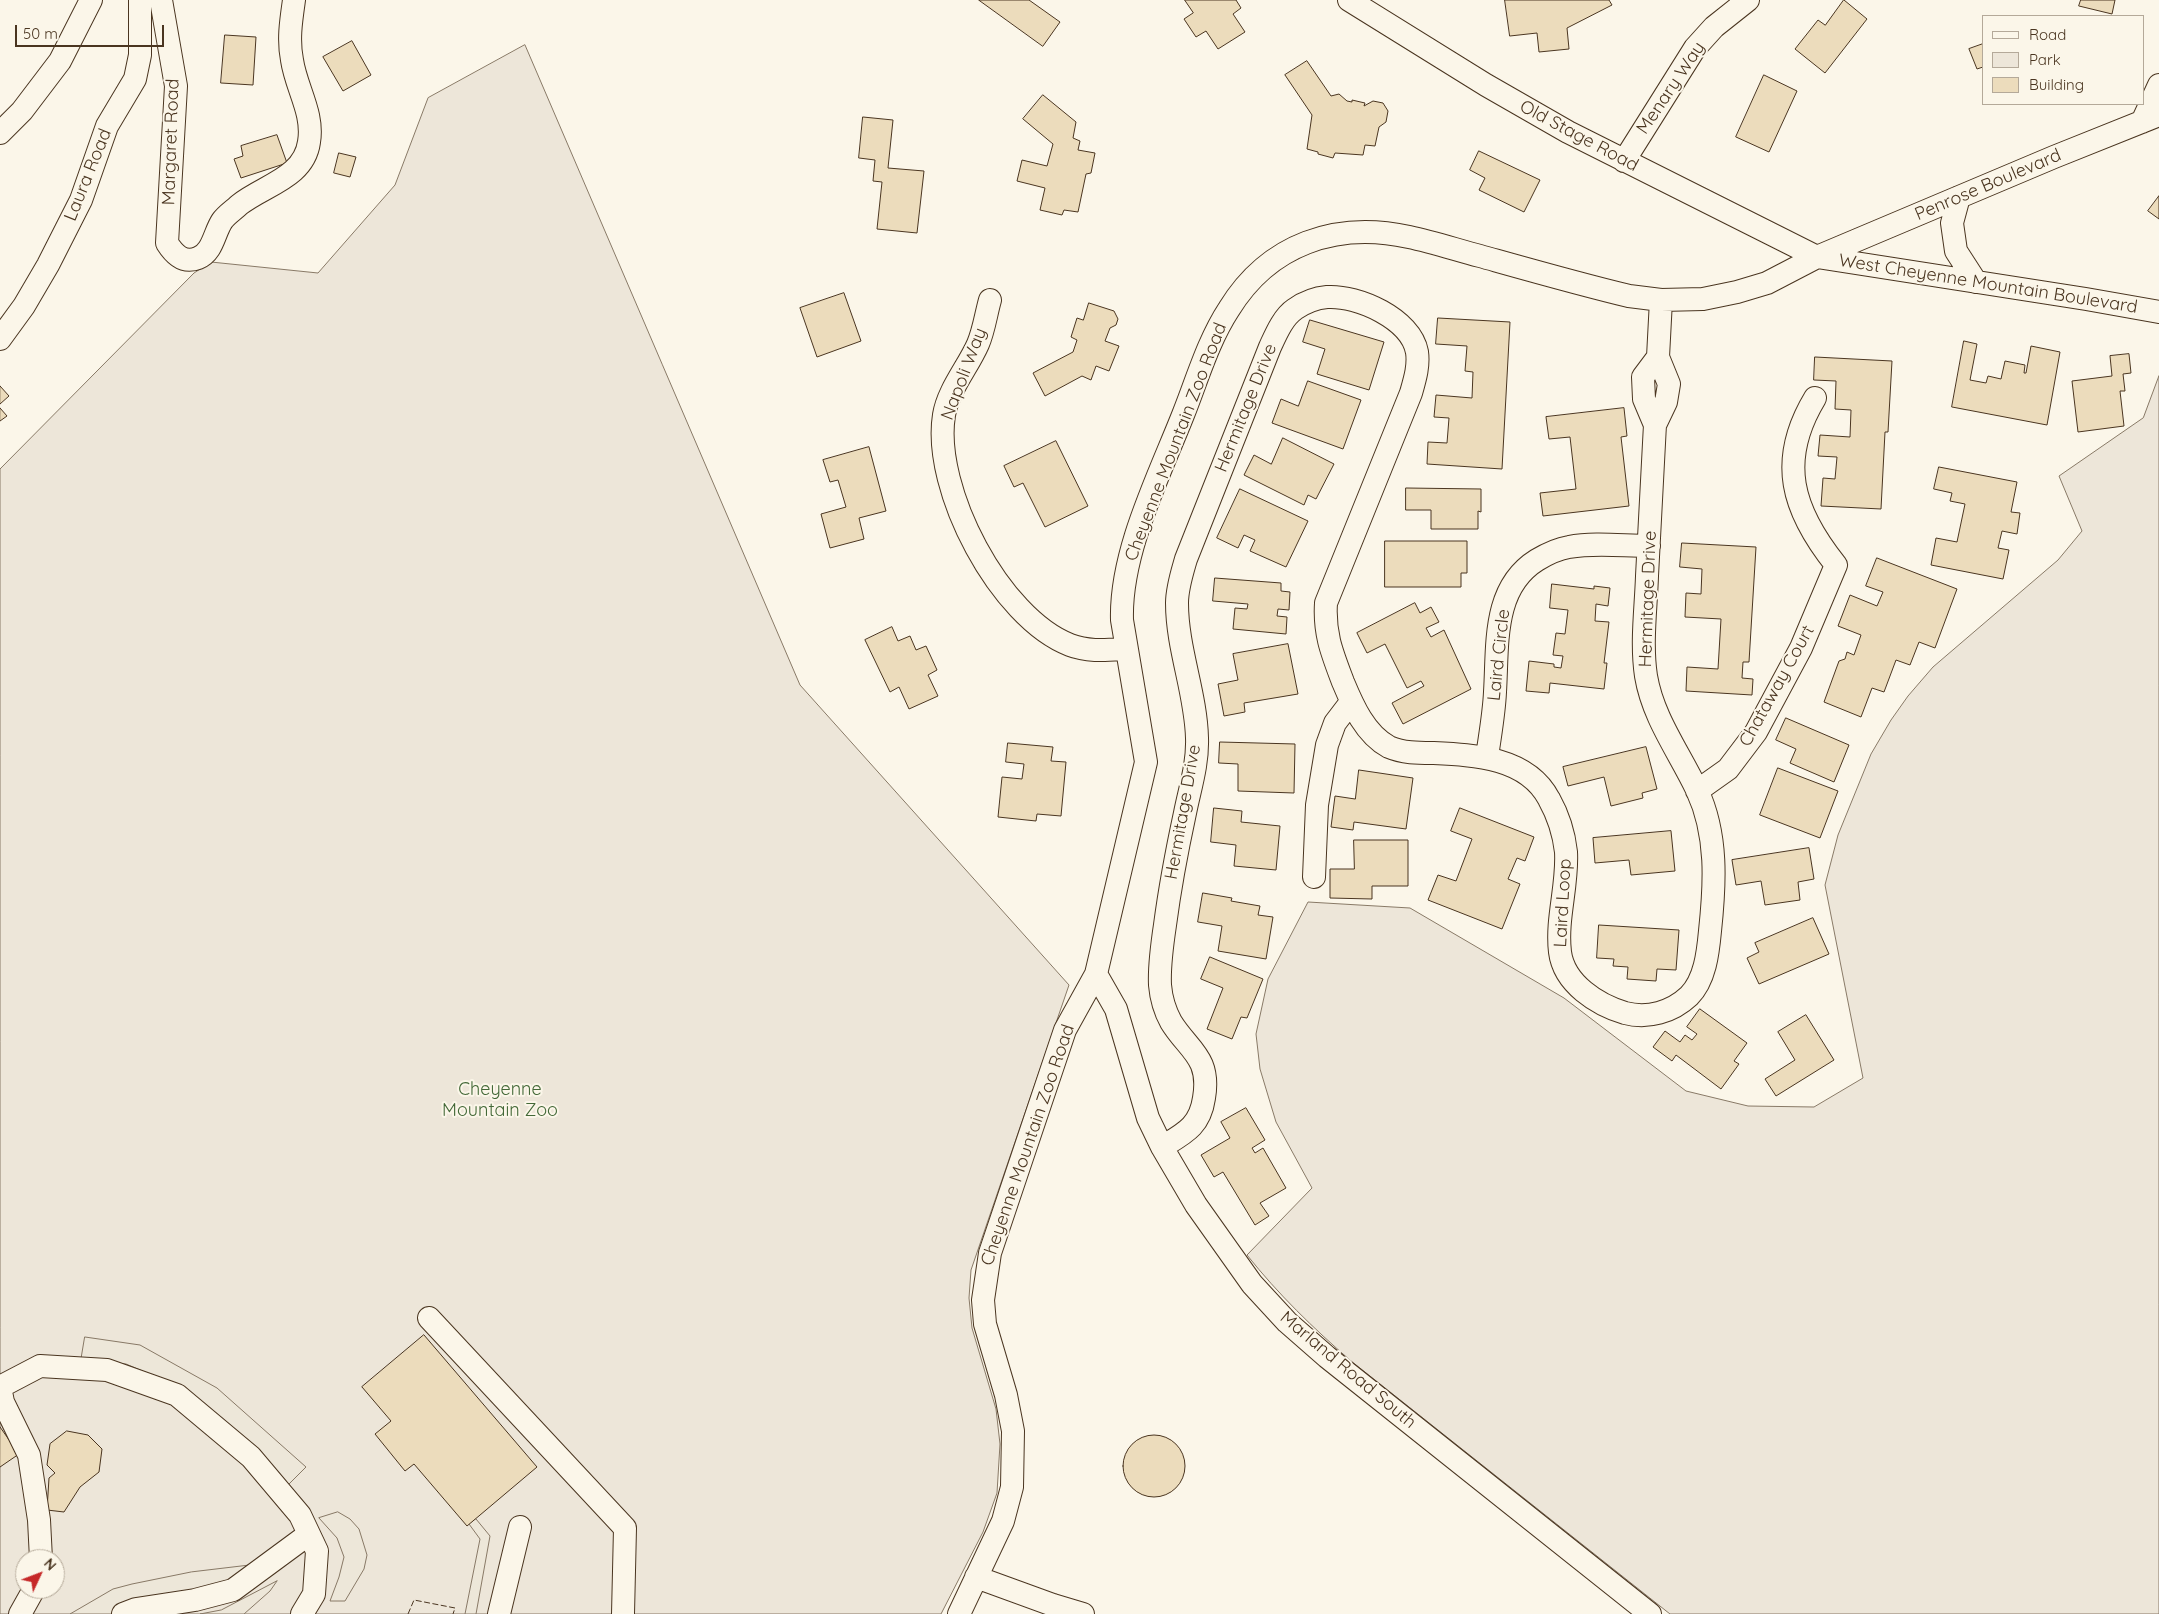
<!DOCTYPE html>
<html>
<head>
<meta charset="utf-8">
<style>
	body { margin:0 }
	#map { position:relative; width:2159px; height:1614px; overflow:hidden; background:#fbf6e9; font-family:Quicksand,sans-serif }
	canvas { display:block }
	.legend { position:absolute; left:1982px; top:15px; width:162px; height:90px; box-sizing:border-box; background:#fbf6e9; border:1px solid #b4a999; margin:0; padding:6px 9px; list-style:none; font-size:15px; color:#4a3520 }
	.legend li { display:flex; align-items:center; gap:10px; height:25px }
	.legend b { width:25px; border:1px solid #b4a999 }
	.north { position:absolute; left:15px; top:1549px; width:50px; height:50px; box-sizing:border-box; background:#fbf6e9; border:1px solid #b4a999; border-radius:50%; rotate:47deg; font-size:14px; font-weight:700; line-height:20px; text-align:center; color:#4a3520 }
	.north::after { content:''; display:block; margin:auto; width:18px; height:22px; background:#c62828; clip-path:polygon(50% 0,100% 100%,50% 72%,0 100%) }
	.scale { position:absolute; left:15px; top:25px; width:149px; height:22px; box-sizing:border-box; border:2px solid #4a3520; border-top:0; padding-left:6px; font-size:15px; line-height:18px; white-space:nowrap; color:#4a3520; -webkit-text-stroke:4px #fbf6e9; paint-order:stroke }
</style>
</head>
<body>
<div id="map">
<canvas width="2159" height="1614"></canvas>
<ul class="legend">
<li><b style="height:6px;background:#fbf6e9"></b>Road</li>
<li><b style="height:14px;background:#ede6d9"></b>Park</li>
<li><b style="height:14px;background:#ecdcbc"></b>Building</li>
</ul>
<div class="north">N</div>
<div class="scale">50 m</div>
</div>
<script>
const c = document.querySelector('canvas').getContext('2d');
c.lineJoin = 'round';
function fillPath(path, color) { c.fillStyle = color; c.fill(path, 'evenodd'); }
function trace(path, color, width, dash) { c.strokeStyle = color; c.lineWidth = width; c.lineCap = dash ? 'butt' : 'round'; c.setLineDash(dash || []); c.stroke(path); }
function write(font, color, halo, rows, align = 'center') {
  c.font = font + ' Quicksand,sans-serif'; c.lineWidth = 4; c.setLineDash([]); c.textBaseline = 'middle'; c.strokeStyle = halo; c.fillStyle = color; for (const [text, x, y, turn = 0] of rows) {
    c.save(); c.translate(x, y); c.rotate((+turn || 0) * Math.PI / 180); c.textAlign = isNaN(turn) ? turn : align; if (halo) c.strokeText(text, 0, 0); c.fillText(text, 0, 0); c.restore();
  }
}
const green = new Path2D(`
	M525,45L800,685L1069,985L971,1270L969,1298L972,1328L996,1409L1000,1444L997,1493L983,1532L941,1614H0V469L194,273L211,262L318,273L395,185L428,98ZM25,1559H55V1589H25Z
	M2159,376V1614H1670L1351,1361C1313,1328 1278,1294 1247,1255L1312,1188L1276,1122L1260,1069L1256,1034L1268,979L1308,902L1410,908L1564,998L1686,1091L1748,1106L1814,1107L1863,1078L1825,885L1838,835L1871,754L1891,720L1908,696L1933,667L2058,560L2082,531L2059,476L2143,418Z`);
fillPath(green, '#ede6d9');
trace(green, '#887966', 1);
const parking = new Path2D(`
	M85,1337L140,1345L217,1388L306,1467L288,1485L180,1387L126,1364L81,1361Z
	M338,1512L350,1519L359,1529L367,1555L364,1569L345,1601H330L339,1577L344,1557L337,1538L319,1518Z
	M476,1519L490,1536L476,1614H465L480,1539L469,1524Z
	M260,1564L248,1576L113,1614H70L113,1589L132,1584L191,1572Z
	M277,1581L270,1591L244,1614H200L221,1610Z`);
fillPath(parking, '#ede7d9');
trace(parking, '#887966', 1);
const building = new Path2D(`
	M979,0H1029L1060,22L1043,46Z
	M1185,0H1236L1241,8L1233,14L1245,32L1218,49L1206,31L1196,37L1184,19L1193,13Z
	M1505,0H1609L1612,5L1567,28L1569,49L1539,52L1537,33L1510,36Z
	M1844,0L1867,19L1825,73L1795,49L1818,20L1825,25Z
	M2081,0H2115L2112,14L2079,6Z
	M225,35L256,37L253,85L221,83Z
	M352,41L371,75L343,91L323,57Z
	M1983,44V67L1977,69L1969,49Z
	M1307,61L1331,96L1339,94L1347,101L1352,102V100L1365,103L1364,106L1373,101L1383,103L1388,111L1386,122L1379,127L1375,146L1365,145L1363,155L1335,153L1333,158L1318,154V152L1307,149L1312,115L1285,75Z
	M1764,75L1797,91L1769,152L1736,137Z
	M1043,95L1076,122L1073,138L1080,141L1078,150L1095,153L1091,173L1086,174L1078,212L1064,210L1062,215L1040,210L1045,188L1017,181L1022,160L1047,166L1053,144L1023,119Z
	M863,117L893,120L888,168L924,171L917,233L877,229L882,182L873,181L875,160L859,158Z
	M277,135L287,163L241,178L234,159L243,156L241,146Z
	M1479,151L1540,180L1524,212L1479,190L1485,178L1470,170Z
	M339,153L356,157L350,177L334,173Z
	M2159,196V219L2148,211Z
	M844,293L861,341L817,357L800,308Z
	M1089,303L1114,311L1118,319L1116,325L1110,328L1105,341L1119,346L1109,371L1096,366L1091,380L1082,376L1045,396L1033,373L1073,352L1077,340L1071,337L1077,318L1083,320Z
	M1438,318L1510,322L1502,469L1427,464L1428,442L1447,443L1449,418L1434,417L1436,395L1472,398L1473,372L1465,371L1467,346L1436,344Z
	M1310,320L1384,342L1369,390L1317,374L1325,349L1303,342Z
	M1964,341L1977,344L1970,380L1986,383L1988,376L2001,379L2005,361L2025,365L2024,373H2026L2031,346L2060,352L2047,425L1952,407Z
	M2129,354L2131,373L2123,374L2125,391H2120L2124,426L2078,432L2072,381L2112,376L2110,356Z
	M1815,357L1892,361L1888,432H1885L1881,509L1821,506L1823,478L1835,479L1837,457L1818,456L1820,435L1850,437L1851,410L1835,409L1836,381L1814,380Z
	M1308,381L1361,400L1343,449L1272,423L1281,399L1298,406Z
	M0,386L9,396L0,404Z
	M0,408L7,416L0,421Z
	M1624,408L1627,436L1621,437L1629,506L1543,516L1540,493L1576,489L1570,437L1549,439L1546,417Z
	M1283,438L1334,464L1316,499L1308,495L1304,505L1244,475L1254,455L1271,464Z
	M1056,441L1088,506L1045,527L1023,483L1014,487L1004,466Z
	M869,447L886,511L859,518L864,539L830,548L821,514L846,507L838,480L830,482L823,460Z
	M1939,467L2017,482L2011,512L2020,513L2017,534L2002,531L1998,548L2009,550L2003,579L1931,565L1936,538L1957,542L1965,504L1950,501L1952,493L1934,489Z
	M1406,488L1481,489V512L1478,511V529H1431V510H1406Z
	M1240,489L1308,521L1286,567L1250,551L1255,540L1244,535L1238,548L1217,538Z
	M1385,541H1467V573H1461V587H1385Z
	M1682,543L1756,547L1749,662H1743L1742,678L1753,679L1752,695L1686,691L1687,667L1718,669L1721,619L1685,617L1686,593L1701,594L1702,569L1680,567Z
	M1877,558L1957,589L1935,648L1919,642L1910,665L1896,660L1884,692L1872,688L1861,717L1824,702L1839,661L1845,659L1847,652L1854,655L1861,635L1838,626L1850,595L1877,606L1883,592L1866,586Z
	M1215,578L1281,583V591L1290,592L1289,610L1278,609L1277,616L1287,617L1286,634L1233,629L1235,608L1247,609L1248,604L1213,601Z
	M1552,584L1594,589V586L1610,588L1608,606L1596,604L1595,621L1609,622L1604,663H1607L1604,689L1550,683L1549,693L1526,691L1529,661L1554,664V667L1561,668L1563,656L1553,655L1556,633L1565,634L1568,610L1550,608Z
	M1415,603L1420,613L1431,607L1439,622L1426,628L1431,637L1444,630L1471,689L1403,724L1392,703L1424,686L1421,681L1407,688L1385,644L1367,653L1357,633Z
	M892,627L898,641L910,636L916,650L926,646L937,670L928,675L938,696L909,709L899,687L890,692L865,640Z
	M1288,644L1298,694L1244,703L1245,712L1224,716L1218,684L1238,680L1233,654Z
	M1786,718L1849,745L1834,782L1790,763L1796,749L1776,740Z
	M1220,742L1295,744L1294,793L1238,791V764L1219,763Z
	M1008,743L1053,747L1051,761L1066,762L1061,816L1037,814L1036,821L998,817L1002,777L1022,779L1024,764L1006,762Z
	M1646,747L1657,789L1642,793L1643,798L1611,806L1604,777L1568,786L1563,767Z
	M1778,768L1838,791L1820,838L1760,815Z
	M1359,770L1413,778L1406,829L1354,822L1353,830L1331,827L1335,796L1355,799Z
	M1214,808L1242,811L1241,822L1280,826L1276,870L1234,866L1236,845L1211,842Z
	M1460,808L1534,837L1525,861L1517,858L1508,879L1520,884L1502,929L1428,900L1438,875L1456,881L1472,839L1451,831Z
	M1671,831L1675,871L1631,875L1629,860L1595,863L1593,838Z
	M1354,840H1408V886H1372V899L1330,898V869H1354Z
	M1809,848L1814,879L1798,882L1800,900L1765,905L1761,881L1736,885L1732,860Z
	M1203,893L1232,898L1231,901L1260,906L1258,915L1273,917L1266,959L1218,951L1222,926L1198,922Z
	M1813,918L1829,954L1759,984L1747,958L1759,952L1755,943Z
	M1599,925L1679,930L1676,970L1657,969L1656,981L1627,979L1628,967L1613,966L1614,959L1597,958Z
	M1210,957L1263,979L1247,1018L1241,1017L1232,1039L1207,1029L1223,988L1201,979Z
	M1700,1009L1747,1043L1734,1061L1739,1064L1721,1089L1676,1055L1672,1061L1653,1047L1665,1031L1680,1042L1685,1035L1692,1040L1697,1034L1687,1027Z
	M1806,1015L1834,1060L1776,1096L1765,1079L1795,1060L1778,1032Z
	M1246,1108L1265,1140L1252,1148L1255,1153L1263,1148L1286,1188L1260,1203L1269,1216L1255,1225L1223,1172L1214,1177L1201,1155L1230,1138L1221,1122Z
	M424,1335L537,1467L467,1526L414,1464L405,1471L375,1434L391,1421L362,1387Z
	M0,1427L19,1454L0,1467Z
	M67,1431L88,1435L102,1449L99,1472L80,1487L64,1512L47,1510L49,1478L55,1473L47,1465L50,1444Z
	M1123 1466a31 31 0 1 1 62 0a31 31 0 1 1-62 0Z`);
fillPath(building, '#ecdcbc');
trace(building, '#4a3520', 1);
const minor = new Path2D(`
	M161,0L176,86L167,243C174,254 183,264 198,258C213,252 214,233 222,221C226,215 234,210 239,205C264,185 304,178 309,142C314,113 296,88 292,60C288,40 291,21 294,0
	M1349,0L1486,85L1568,132L1817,257L2086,299L2159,312
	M2142,122L2159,85
	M0,133L22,111L60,61L91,0
	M1624,161L1695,48L1714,27L1748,0
	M1959,197L1952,223L1956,251L1976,282
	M990,300C986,314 984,330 978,344C968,367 948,390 944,415C932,489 1000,618 1070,645C1088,652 1107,650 1126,649
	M0,339L24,306L48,265L81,200L107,126L135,79L140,55V0
	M1655,425L1644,399L1643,377L1658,357
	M1487,757C1490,735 1494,714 1495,692C1498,645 1492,588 1537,560C1547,554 1557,549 1569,547C1595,542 1623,546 1649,546
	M1697,791L1728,769L1756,732L1801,648L1836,565C1792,510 1777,461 1815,398
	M1314,877L1317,805L1327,745L1335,723L1351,702
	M1096,974L1116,1009L1148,1118L1162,1147L1196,1205L1252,1284L1287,1322L1327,1357L1650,1614
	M1162,1147C1185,1133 1200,1126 1204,1098C1211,1057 1188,1050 1171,1022C1165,1011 1161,997 1160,985C1159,965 1162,945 1165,925C1170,887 1177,850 1185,813C1190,788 1198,764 1197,738C1196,693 1177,649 1177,603C1177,588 1182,573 1186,559L1270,347C1276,334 1283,317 1295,309C1305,302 1316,298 1327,297C1358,295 1411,319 1417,352C1419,366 1415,379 1411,393L1326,603C1324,634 1332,653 1343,682C1353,706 1365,734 1389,747C1403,753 1418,753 1432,753C1474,755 1527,757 1549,799C1558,815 1564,834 1566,852C1568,885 1556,919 1560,952C1564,984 1598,1005 1625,1013C1648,1019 1672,1012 1689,996C1705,980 1708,953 1710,931C1715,884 1718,835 1697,790C1679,752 1653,718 1646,676C1641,643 1646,608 1647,576C1650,525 1652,475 1655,425L1666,402L1669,384L1658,357L1661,300
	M429,1318L625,1528L623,1614
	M41,1559L39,1520L29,1455L3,1402L0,1387L40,1366L107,1370L177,1395L251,1457L300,1515L317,1551L314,1594L302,1614
	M976,1577L1053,1605L1083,1614
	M20,1614L34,1589
	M123,1614L136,1609L195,1600L233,1590L309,1534
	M499,1614L520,1527
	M959,1614L1003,1521L1012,1487L1013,1431L1006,1395L985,1324L983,1300L990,1253L1065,1030L1096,974L1146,762L1122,620C1120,553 1158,478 1183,415C1197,380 1208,341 1229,309C1269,244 1336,221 1409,237C1433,242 1457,250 1480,256C1530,270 1579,284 1629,296L1661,300L1703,299L1737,292L1767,283L1817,257L2054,157L2159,115`);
trace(minor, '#4a3520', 24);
trace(minor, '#fbf6e9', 22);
trace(new Path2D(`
	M408,1614L414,1600L455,1608L453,1614`), '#4a3520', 1, [6, 2.5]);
write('18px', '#4a3520', '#fbf6e9', [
	["Menary Way",1671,88,-56],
	["Old Stage Road",1579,136,28],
	["Margaret Road",171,142,-88],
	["Laura Road",88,175,-68],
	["Penrose Boulevard",1988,185,-23],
	["West Cheyenne Mountain Boulevard",1988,284,9],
	["Napoli Way",964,374,-69],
	["Hermitage Drive",1246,408,-68],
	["Cheyenne Mountain Zoo Road",1176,442,-69],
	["Hermitage Drive",1648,599,-88],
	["Laird Circle",1499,655,-84],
	["Chataway Court",1777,686,-61],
	["Hermitage Drive",1183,812,-80],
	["Laird Loop",1563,903,-87],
	["Cheyenne Mountain Zoo Road",1028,1145,-71],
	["Marland Road South",1348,1370,40]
]);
write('18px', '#436837', '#fbf6e9', [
	["Cheyenne",500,1090],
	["Mountain Zoo",500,1111]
]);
</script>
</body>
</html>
